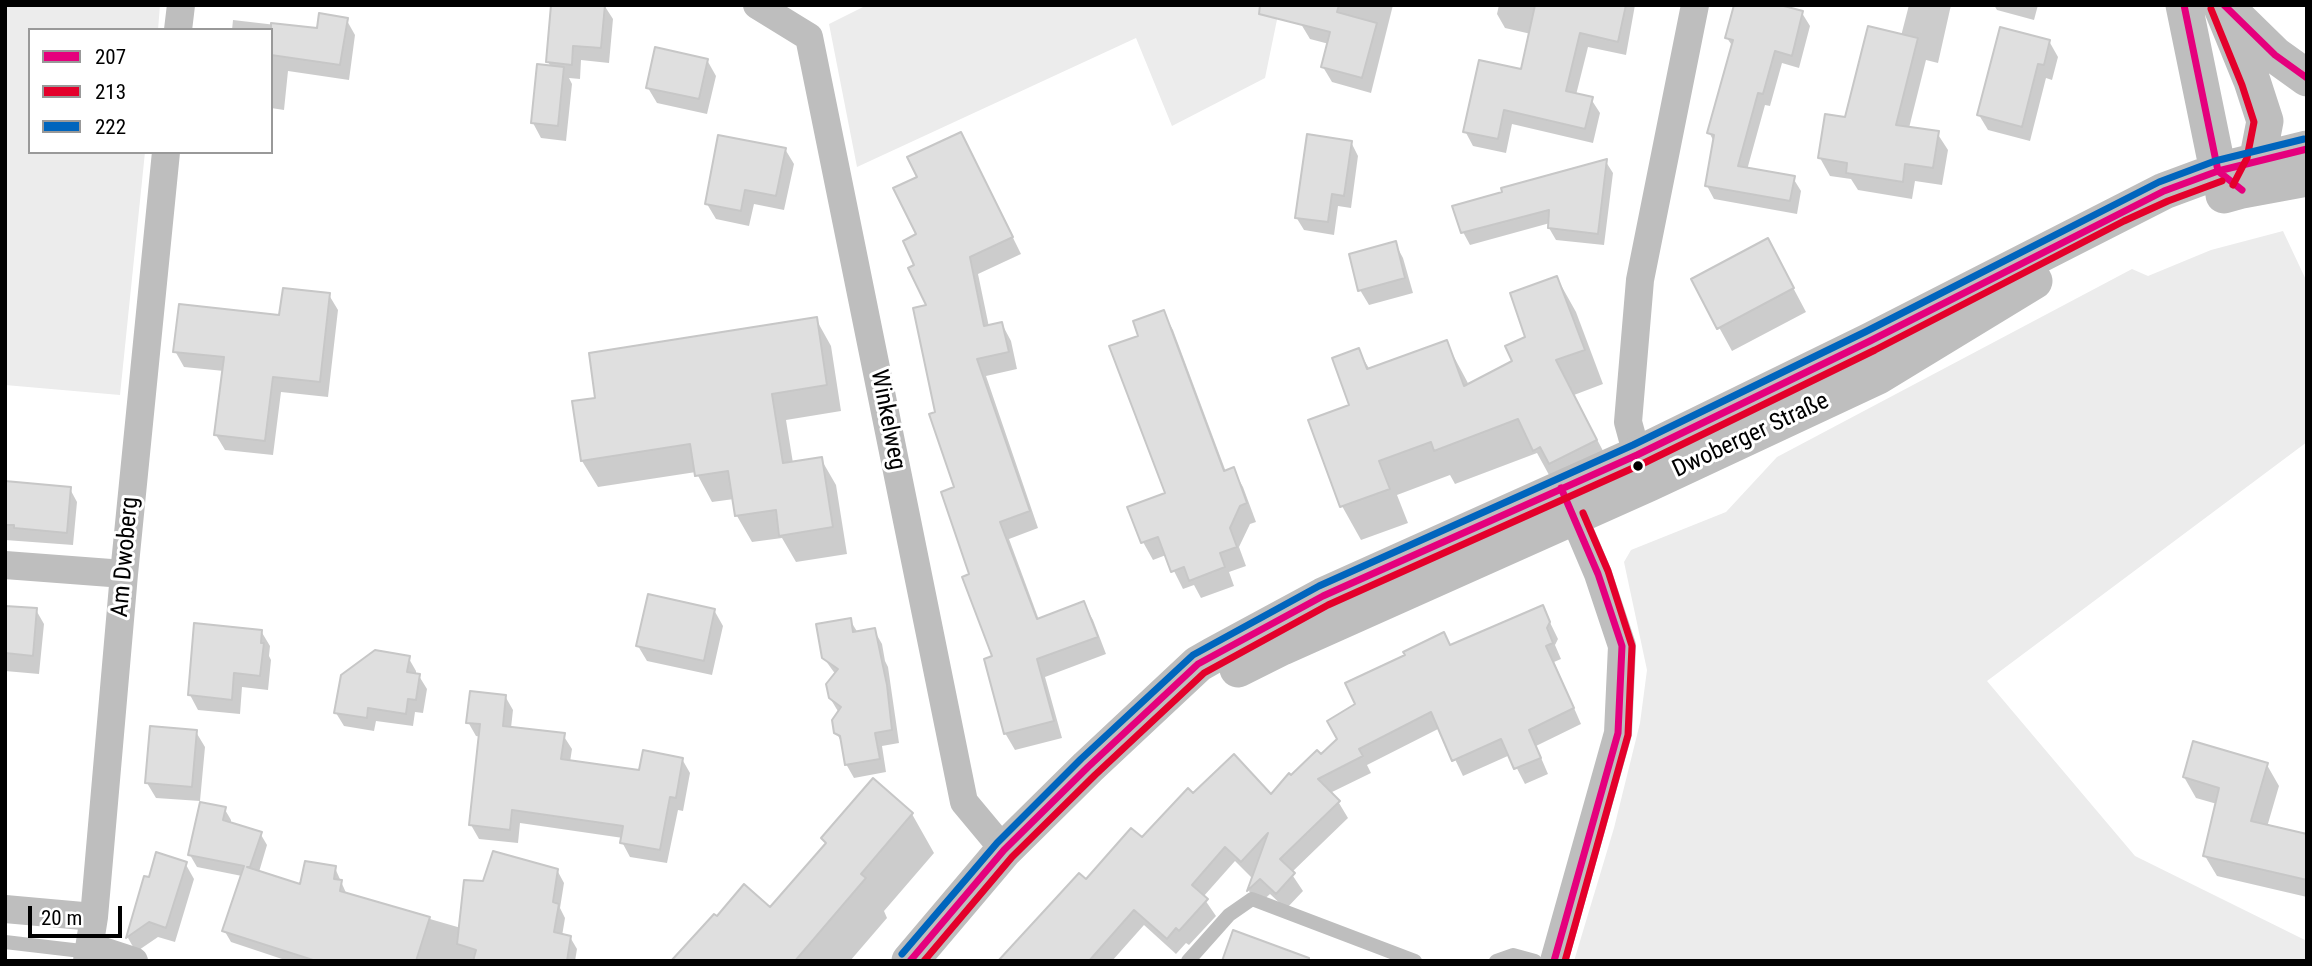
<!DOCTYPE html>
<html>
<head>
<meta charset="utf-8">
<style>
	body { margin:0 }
	#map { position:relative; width:2312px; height:966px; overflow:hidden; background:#fff; font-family:"Roboto Condensed",sans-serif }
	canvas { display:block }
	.frame { position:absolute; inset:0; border:7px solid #000; pointer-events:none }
	.legend { position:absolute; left:28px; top:28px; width:245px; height:126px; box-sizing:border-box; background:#fff; border:2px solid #999; margin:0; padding:9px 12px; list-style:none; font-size:21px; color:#000 }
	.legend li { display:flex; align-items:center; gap:14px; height:35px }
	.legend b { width:35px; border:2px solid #999 }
	.scale { position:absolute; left:28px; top:906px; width:94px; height:32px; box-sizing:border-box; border:4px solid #000; border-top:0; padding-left:9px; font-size:21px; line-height:24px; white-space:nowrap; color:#000; -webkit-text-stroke:5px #fff; paint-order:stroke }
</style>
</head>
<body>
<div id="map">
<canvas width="2312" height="966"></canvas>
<div class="frame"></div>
<ul class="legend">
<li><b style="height:9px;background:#e5007d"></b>207</li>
<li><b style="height:9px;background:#e4002b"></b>213</li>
<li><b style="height:9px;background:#0065bd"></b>222</li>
</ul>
<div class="scale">20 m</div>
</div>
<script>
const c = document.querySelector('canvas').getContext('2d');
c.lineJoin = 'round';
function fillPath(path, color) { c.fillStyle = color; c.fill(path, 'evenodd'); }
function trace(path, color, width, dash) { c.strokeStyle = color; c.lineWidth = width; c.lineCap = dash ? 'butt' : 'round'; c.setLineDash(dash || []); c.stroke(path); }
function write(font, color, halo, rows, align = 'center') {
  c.font = font + ' "Roboto Condensed",sans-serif'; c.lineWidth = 6; c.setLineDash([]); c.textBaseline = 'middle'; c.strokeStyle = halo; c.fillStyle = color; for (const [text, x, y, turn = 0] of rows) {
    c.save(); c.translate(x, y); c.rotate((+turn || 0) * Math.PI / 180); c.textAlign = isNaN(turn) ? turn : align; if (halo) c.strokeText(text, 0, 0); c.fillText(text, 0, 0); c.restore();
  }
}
fillPath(new Path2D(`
	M5,5H160L158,30H30V152H145L120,395L5,385Z
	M867,5H1280L1265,78L1172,126L1136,38L857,167L829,24Z
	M2283,231L2307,282V442L1987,681L2135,856L2307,941V961H1574L1614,828L1640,723L1647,670L1624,562L1631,550L1726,512L1777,457L2132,269L2148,276L2211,250Z`), '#ececec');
fillPath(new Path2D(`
	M604,5L613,19L609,63L581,60L580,79L569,78L572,84L566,141L541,138L533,123L551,67L548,62Z
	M1306,5H1393L1371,93L1332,82L1323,67L1329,44L1310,39L1301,24Z
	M1499,5H1635L1626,55L1588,47L1576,95L1591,99L1600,113L1593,143L1512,124L1506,153L1473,146L1465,131L1522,71L1531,34L1505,28L1497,14Z
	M1909,5H1951L1938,63L1926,60L1909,128L1937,133L1948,150L1942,185L1915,181L1912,199L1858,190L1851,179L1830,176L1820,158L1901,36Z
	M1994,5H2038L2034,20L1997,10Z
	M1802,13L1810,26L1799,68L1782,63L1770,106L1765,105L1747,170L1793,178L1801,191L1797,214L1714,199L1707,186L1714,142L1709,132L1733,47L1727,38Z
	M346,19L355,35L349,80L288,71L284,110L271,108V30H232L233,20L319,30Z
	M2049,41L2058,57L2052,80L2046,78L2030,141L1988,130L1979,115Z
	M707,60L716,76L707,114L657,103L648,88Z
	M1351,142L1358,156L1351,208L1338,206L1334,235L1304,230L1296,217Z
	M785,149L794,164L784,210L754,204L749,226L716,219L707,204Z
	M970,151L1021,254L978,274L989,327L1002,324L1011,341L1017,369L986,376L1038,528L1009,539L1039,620L1083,603L1093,620L1106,654L1045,677L1062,738L1015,750L1005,733L994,658L972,575L956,488L937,413L928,306L916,266L918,235Z
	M1606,162L1613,173L1604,245L1556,240L1549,228L1550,223L1470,245L1463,232Z
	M1395,243L1403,258L1413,293L1369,305L1360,290Z
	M1780,263L1806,312L1732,351L1693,280Z
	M1557,278L1576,312L1603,384L1574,395L1615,474L1554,484L1537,453L1455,484L1450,475L1397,495L1408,523L1361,540L1342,506L1358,350L1370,370L1446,342L1469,385L1514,362Z
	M329,295L338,310L328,397L281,392L273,455L225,450L216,435L224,371L184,367L175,351L281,317Z
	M1163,312L1173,330L1226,472L1233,469L1243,487L1256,522L1250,524L1239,547L1246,566L1229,572L1234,586L1201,598L1194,585L1183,589L1166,555L1153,560L1143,542L1167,494L1140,337Z
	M816,319L831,346L841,411L786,420L793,463L821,459L836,485L847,554L796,562L782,538L752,542L737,516L734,499L712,502L696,472L598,487L582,461L597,399Z
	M5,477L8,482L70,489L77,502L73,545L5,540Z
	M5,607L36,610L44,624L39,674L5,671Z
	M1543,608L1558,639L1555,645L1561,659L1554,662L1581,724L1536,746L1548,774L1525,784L1510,755L1463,776L1440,728L1367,765L1371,773L1330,793L1339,803L1348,818L1291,873L1303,891L1286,909L1270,894L1258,905L1249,891L1253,879L1235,861L1203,897L1216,916L1189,945L1186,943L1176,954L1144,925L1112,961H998L1086,881L1142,840L1194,795L1271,796L1451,647Z
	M714,610L723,626L712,675L647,661L638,646Z
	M850,620L858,633L874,630L882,644L885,661L888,667L899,743L882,746L886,772L854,778L846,764L843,745L836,732L839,713L830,698L836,675L823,657Z
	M261,631L270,646L269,656L271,660L268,690L242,687L240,714L198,710L190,695Z
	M408,657L416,671V675L419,676L427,689L423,713L415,712L413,726L376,721L374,731L344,726L336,713Z
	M505,696L513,710L511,728L563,735L572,749L570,762L641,772L682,759L690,773L683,811L678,810L667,863L630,857L622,842L623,838L520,823L518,843L479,839L471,825L481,737L476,736L468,722Z
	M196,732L205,747L200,801L156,798L147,783Z
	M2267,765L2279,786L2267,827L2307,836V897L2217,876L2205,856L2217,804L2196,798L2184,777Z
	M873,781L912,814L934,853L884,911L887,918L850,961H690L718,919L770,910L827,845L823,839Z
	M224,808L231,820V824L260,833L267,845L259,872L302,886L335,868L347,895L461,928L485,883L557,870L564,883L560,908L565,918L562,936L570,937L577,949L575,961H288L231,942L224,930L242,876L197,867L190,855Z
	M185,863L194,879L175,942L158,937L136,952L128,938L146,878L150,879Z`), '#0003');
const building = new Path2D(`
	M551,5H605L601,48L573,46L572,65L546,62Z
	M1260,5H1339L1337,12L1377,23L1362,78L1321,67L1330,32L1259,14Z
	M1535,5H1626L1618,42L1580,33L1566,91L1593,97L1585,129L1504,110L1498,139L1463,132L1479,60L1521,69Z
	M1734,5H1780L1803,11L1792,56L1775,51L1763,94L1758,93L1738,166L1795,176L1790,201L1705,186L1714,135L1707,133L1733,40L1725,38Z
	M319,13L348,18L340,65L271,55V23L317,28Z
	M1868,26L1918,38L1896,125L1939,131L1933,168L1905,164L1903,182L1846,173L1847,163L1818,158L1825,114L1845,117Z
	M2000,27L2050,40L2044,65L2038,64L2022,127L1977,115Z
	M655,47L708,59L699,99L646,88Z
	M537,64L564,67L558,126L531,123Z
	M961,132L1013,237L970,257L984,326L1002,322L1009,352L977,359L1030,511L1000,522L1037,619L1084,601L1098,637L1037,659L1054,721L1004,734L984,659L992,656L962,577L969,574L941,492L954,487L929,414L935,412L913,308L926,305L908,268L914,265L903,241L916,234L893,188L917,177L907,157Z
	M1307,134L1352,141L1344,196L1332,194L1328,222L1295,218Z
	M718,135L786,148L776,196L745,190L741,211L705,204Z
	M1607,159L1598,234L1548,228L1549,210L1461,233L1452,206L1502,192L1501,188Z
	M1768,238L1794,288L1717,329L1691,279Z
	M1396,241L1405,278L1358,291L1349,254Z
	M1557,276L1585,350L1556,360L1597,440L1549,464L1540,447L1533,451L1518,419L1434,451L1431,442L1379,461L1390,489L1340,507L1308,420L1349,405L1332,358L1359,348L1367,369L1447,340L1464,386L1512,361L1505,346L1525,337L1510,293Z
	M283,288L330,293L320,382L273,377L265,441L214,435L224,357L173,352L179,304L279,315Z
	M1164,310L1224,471L1234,467L1247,503L1240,506L1230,528L1237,547L1220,553L1225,567L1189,581L1184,567L1171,572L1158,537L1141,543L1127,507L1165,493L1109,346L1138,336L1133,321Z
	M817,317L827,385L772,394L783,463L822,457L833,527L779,536L776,510L735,516L728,471L695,476L690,444L581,461L572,401L595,398L589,353Z
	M5,481L71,487L67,533L14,528V525H5Z
	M648,594L715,609L704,661L636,646Z
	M1543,605L1550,622L1547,628L1553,643L1546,646L1574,708L1529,730L1541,758L1514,769L1501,739L1452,761L1431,712L1359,749L1363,756L1318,779L1340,801L1280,859L1295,873L1276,894L1260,879L1247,891L1268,833L1241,862L1225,847L1192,885L1208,899L1179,931L1176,928L1167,939L1134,910L1089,961H998L1079,873L1086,879L1131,828L1142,837L1188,788L1193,793L1234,754L1271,794L1289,773L1291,775L1317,750L1321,754L1337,739L1327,721L1355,704L1345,683L1405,655L1403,652L1444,632L1450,645Z
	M5,606L37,608L33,656L5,653Z
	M851,618L853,632L875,628L887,685L892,730L875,733L880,759L845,765L840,736L834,733L832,720L841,707L829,698L826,684L838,669L822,658L816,624Z
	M194,623L262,630L261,643H264L260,676L234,673L232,700L188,695Z
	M375,650L410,656L407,672L420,674L416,700L408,699L406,714L368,708L367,718L334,713L341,675Z
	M470,691L506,695L503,726L565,733L561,759L639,770L643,750L683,758L676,798L670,797L660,850L620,843L623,826L512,810L510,830L469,825L480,724L466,723Z
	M150,726L197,730L192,787L145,783Z
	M2193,741L2268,763L2251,821L2307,834V880L2203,856L2219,788L2183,777Z
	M873,778L913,813L861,874L866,878L795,961H671L714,914L717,916L744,884L770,907L826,843L821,838Z
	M200,802L226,807L223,820L262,832L250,867H247L300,884L305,861L336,866L334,879L342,880L340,891L430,917L416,961H316L222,931L244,866L188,855Z
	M493,851L558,869L553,902L559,904L554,932L571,936L567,961H473L476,950L457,944L464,880L483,881Z
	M156,852L187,862L166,928L149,922L126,938L144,876L149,877Z
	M1233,930L1309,958V961H1222Z`);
fillPath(building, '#dfdfdf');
trace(building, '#c7c7c7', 2);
trace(new Path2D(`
	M5,942L90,952
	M1188,961L1229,915L1252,899L1415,961
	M1496,961L1513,955L1535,961`), '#bebebe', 14);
trace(new Path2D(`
	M757,5L809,37L964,802L1004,850
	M178,30L181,5
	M1644,473L1637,455L1628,422L1640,280L1695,5
	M5,565L124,574
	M5,909L94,917
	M91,947L134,961
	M87,961L94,917L124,574L166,152
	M1554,961L1618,733L1622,646L1598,574L1567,501`), '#bebebe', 28);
trace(new Path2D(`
	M2184,5L2218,171L2235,185
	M2221,5L2252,81L2265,121L2257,162L2247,179
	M2231,12L2275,55L2307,78
	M2224,195L2242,190L2307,178
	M1238,669L1282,647L1649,483L1878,376L2034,281
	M910,961L1004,850L1088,767L1198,664L1212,656L1323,596L1637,455L1870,341L2164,191L2218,171L2307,149`), '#bebebe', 37);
trace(new Path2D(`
	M2184,5L2218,171L2242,190
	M2224,5L2275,55L2307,78
	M910,961L1004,850L1088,767L1198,664L1323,596L1637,455L1870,341L2164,191L2218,171L2307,149
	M1554,961L1618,733L1622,646L1598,574L1561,488`), '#e5007d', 7);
trace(new Path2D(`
	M2211,9L2242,85L2254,122L2247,158L2233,185
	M924,961L1012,857L1095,775L1204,673L1328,605L1642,464L1875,350L2124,221L2168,201L2222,181
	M1565,961L1628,735L1632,646L1608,571L1583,513`), '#e4002b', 7);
trace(new Path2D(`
	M902,954L997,843L1081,759L1193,655L1319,586L1633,445L1865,332L2159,182L2215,161L2304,139`), '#0065bd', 7);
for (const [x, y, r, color] of [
	[1638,466,6,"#000"]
]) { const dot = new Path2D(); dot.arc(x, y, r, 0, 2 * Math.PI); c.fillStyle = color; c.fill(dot); trace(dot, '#fff', 2.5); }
write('24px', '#000', '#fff', [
	["Winkelweg",887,420,79],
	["Dwoberger Straße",1751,436,-25],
	["Am Dwoberg",126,557,-85]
]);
</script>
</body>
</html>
